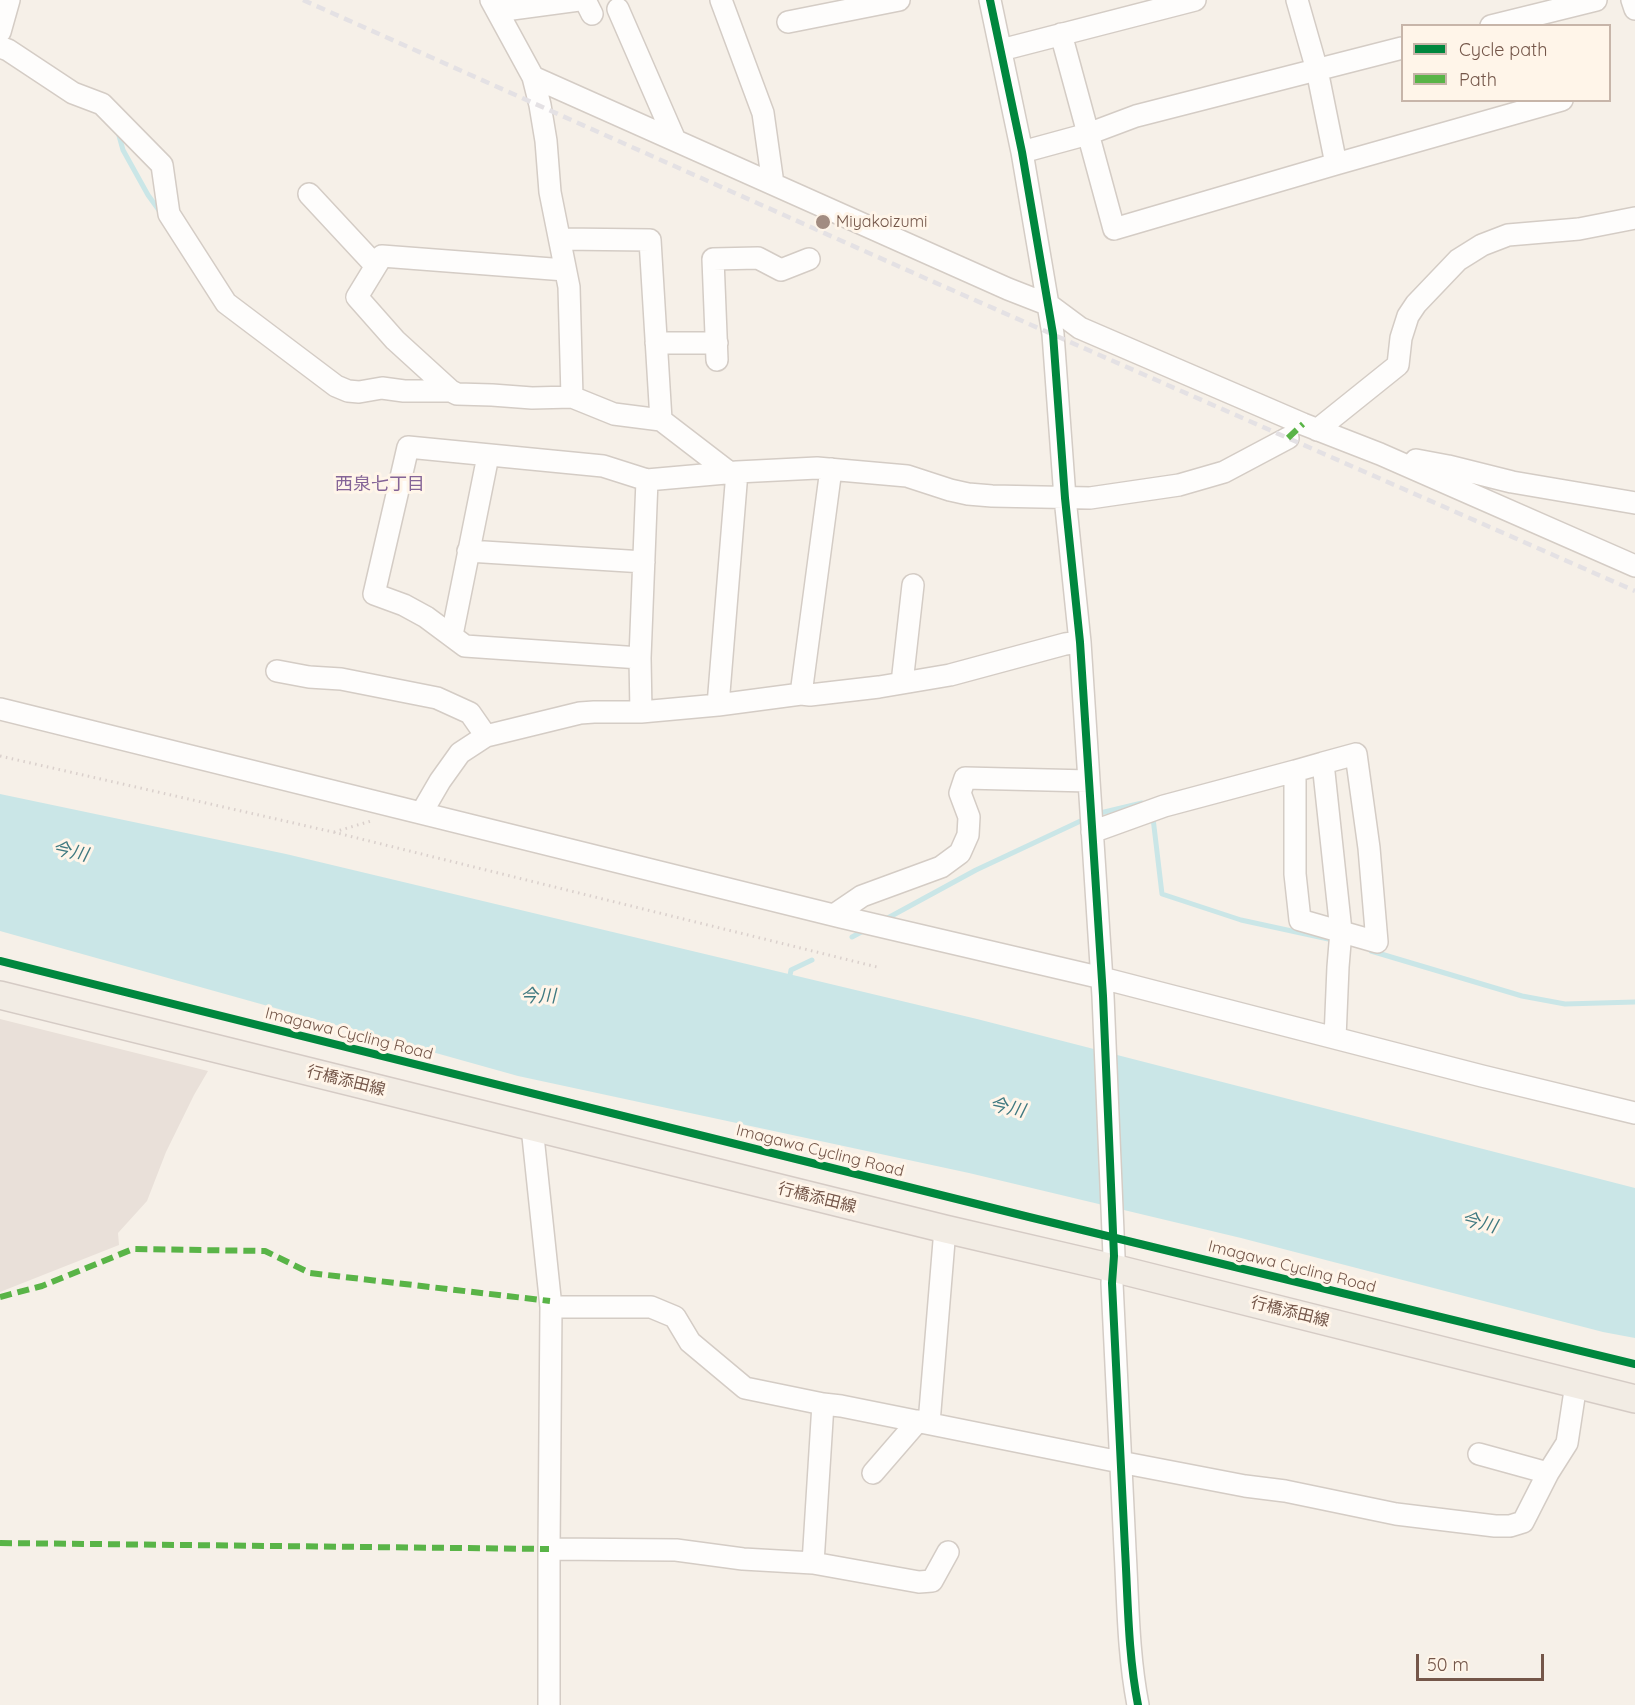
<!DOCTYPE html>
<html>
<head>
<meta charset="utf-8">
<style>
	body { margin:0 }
	#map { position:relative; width:1635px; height:1705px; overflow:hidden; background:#f6f0e8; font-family:Quicksand,sans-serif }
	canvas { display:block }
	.legend { position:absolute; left:1401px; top:24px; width:210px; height:78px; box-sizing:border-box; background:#fff5e9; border:2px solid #c7b5a9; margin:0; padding:8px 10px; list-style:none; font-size:18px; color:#745649 }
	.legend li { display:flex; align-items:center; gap:12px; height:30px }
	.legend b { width:30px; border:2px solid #c7b5a9 }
	.scale { position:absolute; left:1416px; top:1654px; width:128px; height:27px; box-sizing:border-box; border:3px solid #745649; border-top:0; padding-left:8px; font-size:18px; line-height:21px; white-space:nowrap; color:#745649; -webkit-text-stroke:4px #fff5e9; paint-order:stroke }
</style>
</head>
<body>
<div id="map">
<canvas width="1635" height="1705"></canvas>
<ul class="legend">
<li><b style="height:8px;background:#00873e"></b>Cycle path</li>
<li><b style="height:8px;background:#59b447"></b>Path</li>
</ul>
<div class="scale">50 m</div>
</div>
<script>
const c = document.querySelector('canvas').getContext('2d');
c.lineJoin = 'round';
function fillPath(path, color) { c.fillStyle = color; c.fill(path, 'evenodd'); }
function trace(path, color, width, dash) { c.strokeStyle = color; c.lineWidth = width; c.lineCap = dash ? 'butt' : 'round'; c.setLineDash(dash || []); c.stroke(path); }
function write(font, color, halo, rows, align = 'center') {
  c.font = font + ' Quicksand,"Noto Sans JP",sans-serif'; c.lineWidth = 6; c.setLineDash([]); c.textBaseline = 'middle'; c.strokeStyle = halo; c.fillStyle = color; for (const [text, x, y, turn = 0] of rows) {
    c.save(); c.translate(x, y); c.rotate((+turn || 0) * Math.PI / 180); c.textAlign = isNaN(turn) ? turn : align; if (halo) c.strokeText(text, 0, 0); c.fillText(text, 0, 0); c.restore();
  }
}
fillPath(new Path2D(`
	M0,1019L208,1071L194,1095L166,1152L147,1201L118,1233L119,1245L0,1292Z`), '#e9e0d9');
fillPath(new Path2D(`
	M0,794L286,854L977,1019L1635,1188V1338L1603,1332L1241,1238L969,1173L518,1076L0,931Z`), '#cae6e7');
trace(new Path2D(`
	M118,132L123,150L148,195L161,213
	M1096,814L1142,803
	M1153,818L1162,894L1241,920L1333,940
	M884,920L976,870L1087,818
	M852,937L865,930
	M1371,951L1522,996L1565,1004L1635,1002
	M789,981L791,970L812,960`), '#cae6e7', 5);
const minor = new Path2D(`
	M491,0L533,77L540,105L546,141L550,192L569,287L572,397
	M585,0L592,14
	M721,0L763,113L773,184
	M990,0L1022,152L1053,334L1065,498L1080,642L1103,996L1114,1256L1112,1283C1116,1372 1120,1461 1125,1549C1128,1601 1128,1654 1138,1705
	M1297,0L1317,70L1336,164
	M1632,0L1635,9
	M618,9L675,140
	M497,11L579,0
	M788,22L899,0
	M1491,26L1596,0
	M0,32L9,0
	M1061,34L1114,229L1336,164L1562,100
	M0,47L8,50L73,93L102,104L162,165L169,214L226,303L336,386L348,391L359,392L382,388L404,391H451L457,394L492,395L532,398L572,397L614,414L661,420L730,473
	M1001,50L1195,0
	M533,77L1008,289L1049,305L1080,328L1303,424L1380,454L1635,566
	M1022,152L1088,134L1136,116L1402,48
	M309,194L375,265
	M560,239L650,240L661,420
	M656,343H717
	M717,360L713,259L758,258L781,270L809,259
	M451,391L395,340L357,297L382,256L565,270
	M1317,430L1398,365L1401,338L1408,316L1416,304L1458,260L1482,245L1508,235L1579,229L1635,218
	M1416,460L1448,466L1512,482L1635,503
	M468,551L644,562
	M452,635L488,456
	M640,658L465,646L426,617L404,605L374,594L408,447L603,466L647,480
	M277,671L309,677L341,679L437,698L470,713L486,736
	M902,683L913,585
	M801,694L831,469
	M718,705L737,472
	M0,709L841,917L1102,978L1482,1076L1635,1113
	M641,712L640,658L647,480L737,472L817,468L907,476L950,490L968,494L992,496L1090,498L1179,485L1224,472L1288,438
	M1323,763L1295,771V874L1300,920L1377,942L1369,848L1356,754L1323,763L1341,931L1338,967L1335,1038
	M422,812L440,781L460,753L486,736L580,713L594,712H641L718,705L801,694L810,695L879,687L950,675L1065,644L1080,642
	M1092,832L1164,806L1295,771
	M834,915L862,896L941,867L960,853L968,835L969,817L960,793L965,778L1089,781
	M532,1127L551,1307L549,1549V1705
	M551,1307H651L675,1317L690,1342L745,1388L823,1404
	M929,1423L945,1229
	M1479,1454L1548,1473
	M873,1473L918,1421
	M549,1549L676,1550L743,1559L813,1563L823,1404L841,1406L1120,1462L1245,1486L1285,1491L1396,1514L1495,1526H1510L1523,1522L1548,1473L1567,1443L1576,1384
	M813,1563L919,1582L932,1581L948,1552`);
const major = new Path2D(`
	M0,995L945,1229L1113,1268L1635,1399`);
trace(minor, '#d4ccc5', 24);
trace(major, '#d5cbc5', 30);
trace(new Path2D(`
	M0,756L333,832L877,967
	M334,832L371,821`), '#dad0cc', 3, [1.5, 4.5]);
trace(minor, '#fefdfc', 21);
trace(major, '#f2ece4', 27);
trace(new Path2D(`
	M303,0L927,279L1635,591`), '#e4e1e4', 4.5, [9, 6]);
trace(new Path2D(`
	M1288,438L1303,424
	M0,1297L42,1286L133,1249L265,1251L310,1273L550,1301
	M0,1543L549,1549`), '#59b447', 6, [12, 6]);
trace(new Path2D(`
	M990,0L1022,152L1053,334L1065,498L1080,642L1103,996L1114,1256L1112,1283C1116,1372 1120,1461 1125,1549C1128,1601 1128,1654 1138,1705
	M0,961L1029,1217L1635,1364`), '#00873e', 8);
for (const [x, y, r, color] of [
	[823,222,8,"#a28c81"]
]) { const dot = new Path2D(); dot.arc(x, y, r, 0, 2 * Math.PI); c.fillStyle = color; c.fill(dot); trace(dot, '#fff5e9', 2); }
write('16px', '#745649', '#fff5e9', [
	["Miyakoizumi",836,222]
], 'left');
write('16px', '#745649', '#fff5e9', [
	["Imagawa Cycling Road",349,1034,14],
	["行橋添田線",346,1081,14],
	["Imagawa Cycling Road",820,1151,14],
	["行橋添田線",817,1198,14],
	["Imagawa Cycling Road",1292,1267,14],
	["行橋添田線",1290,1312,14]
]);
write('18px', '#846497', '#fff5e9', [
	["西泉七丁目",380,485]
]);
write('italic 18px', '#3f7980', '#fff5e9', [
	["今川",70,852,12],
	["今川",538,997],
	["今川",1007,1108,12],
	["今川",1479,1223,14]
]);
</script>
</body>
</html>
